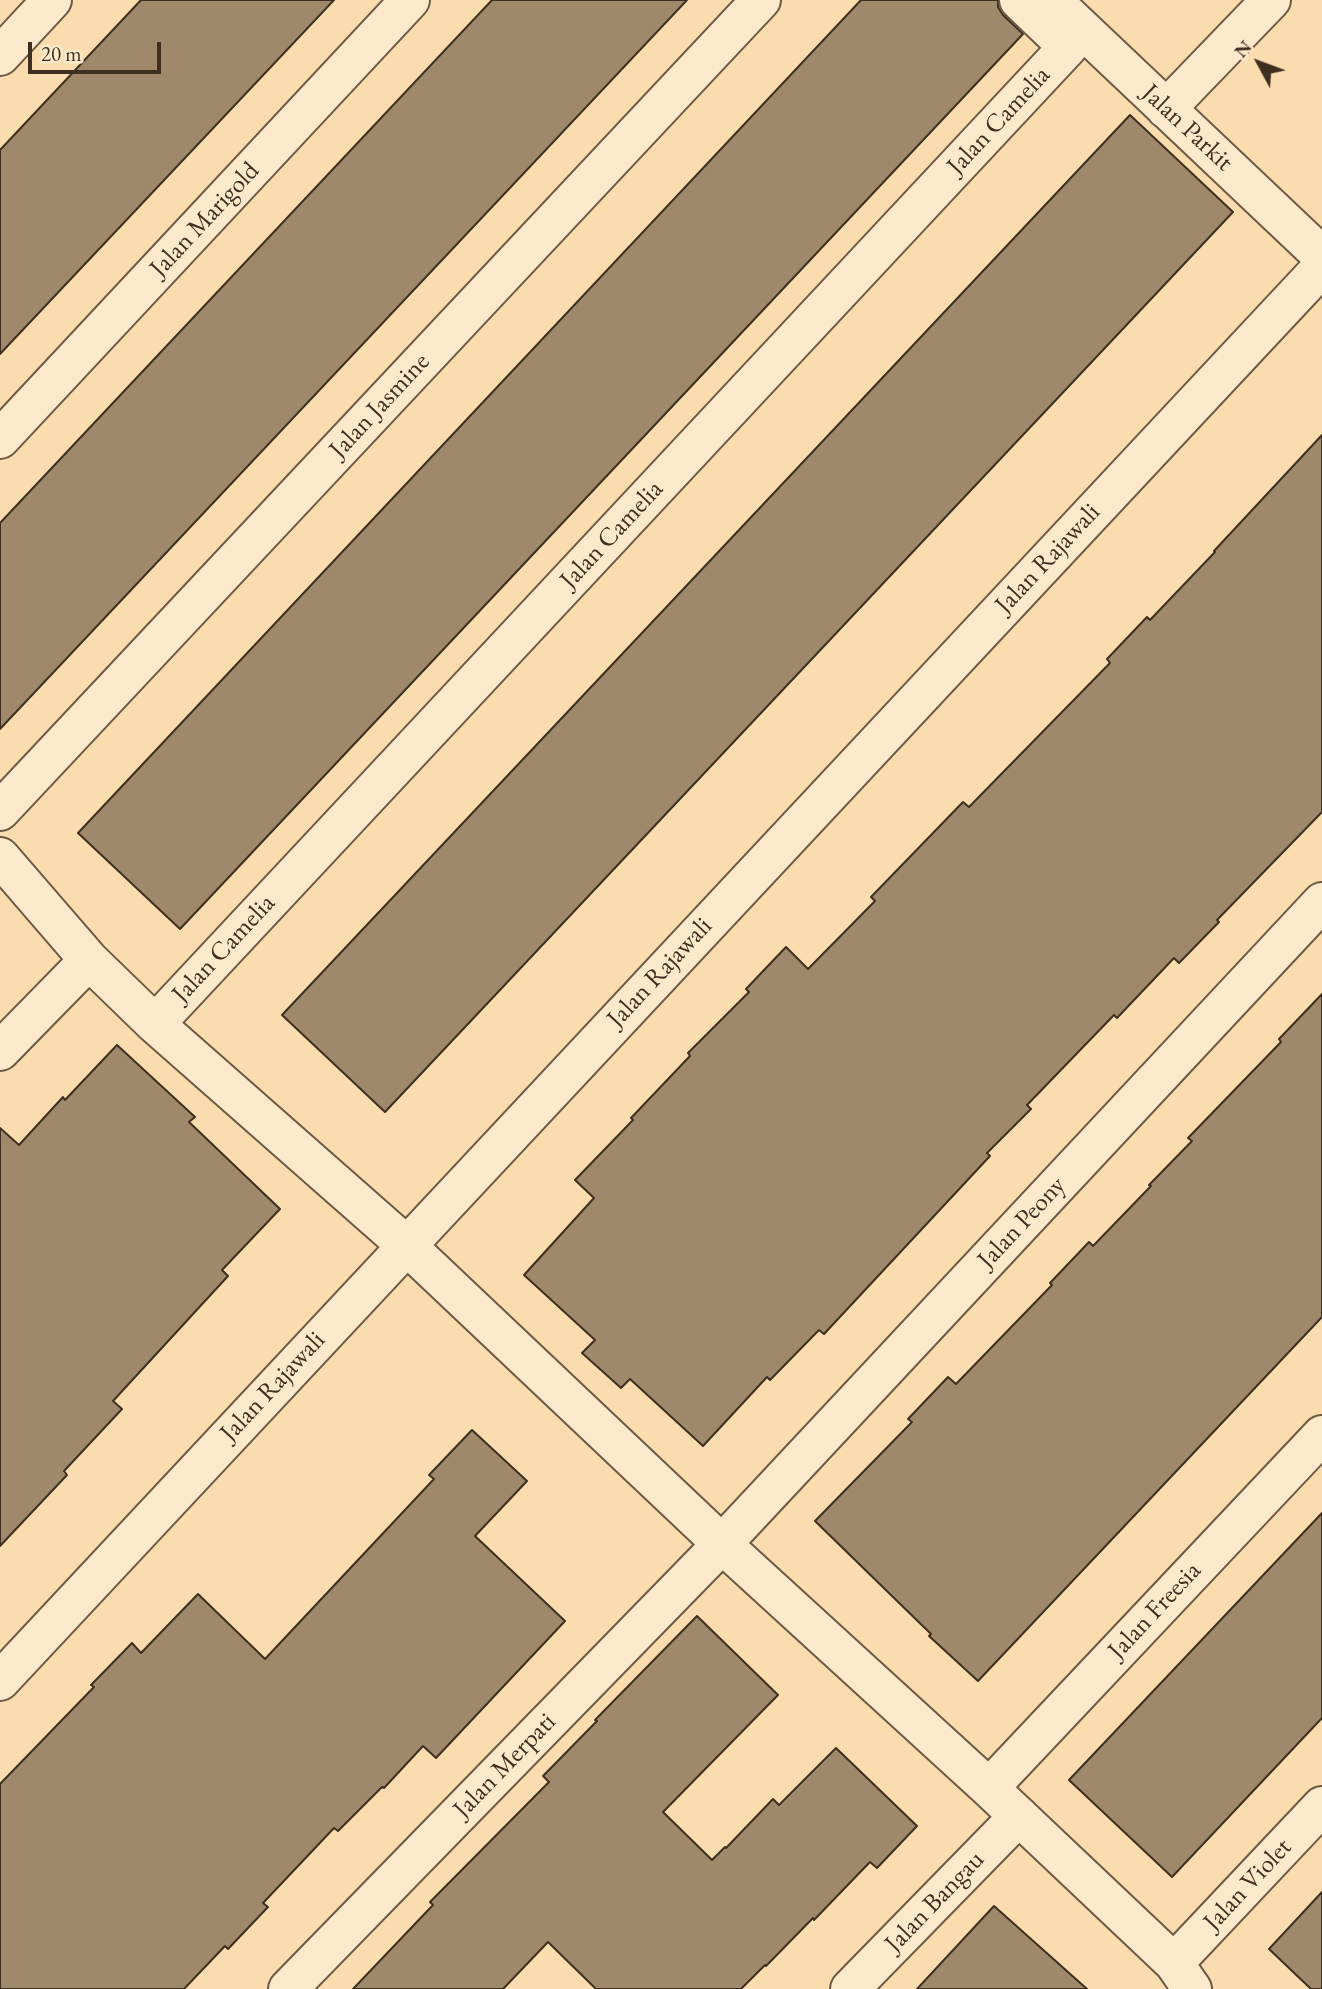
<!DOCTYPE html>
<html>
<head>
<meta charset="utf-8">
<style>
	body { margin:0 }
	#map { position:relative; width:1322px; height:1989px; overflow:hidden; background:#fadcae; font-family:"EB Garamond",serif }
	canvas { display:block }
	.north { position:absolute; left:1224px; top:28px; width:70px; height:70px; -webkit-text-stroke:5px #fce8ca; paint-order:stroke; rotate:311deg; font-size:19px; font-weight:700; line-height:28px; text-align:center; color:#3f2f20 }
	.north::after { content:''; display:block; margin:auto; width:24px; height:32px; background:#3f2f20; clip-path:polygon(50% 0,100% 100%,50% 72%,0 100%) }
	.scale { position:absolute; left:28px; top:42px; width:133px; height:32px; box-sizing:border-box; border:4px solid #3f2f20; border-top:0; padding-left:9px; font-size:21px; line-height:24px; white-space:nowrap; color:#3f2f20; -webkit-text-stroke:5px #fce8ca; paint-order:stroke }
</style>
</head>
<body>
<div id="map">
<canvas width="1322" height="1989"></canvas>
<div class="north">N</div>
<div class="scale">20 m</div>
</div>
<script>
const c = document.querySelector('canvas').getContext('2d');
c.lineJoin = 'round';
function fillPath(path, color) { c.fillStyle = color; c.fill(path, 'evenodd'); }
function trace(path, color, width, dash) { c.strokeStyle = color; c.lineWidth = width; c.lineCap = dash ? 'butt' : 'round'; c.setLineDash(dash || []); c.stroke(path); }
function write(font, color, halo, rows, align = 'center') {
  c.font = font + ' "EB Garamond",serif'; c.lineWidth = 5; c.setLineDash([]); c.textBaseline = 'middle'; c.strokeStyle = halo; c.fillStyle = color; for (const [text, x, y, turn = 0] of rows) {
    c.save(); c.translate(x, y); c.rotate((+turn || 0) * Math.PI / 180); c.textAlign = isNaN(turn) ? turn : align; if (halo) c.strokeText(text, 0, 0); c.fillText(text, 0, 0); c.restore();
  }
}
const building = new Path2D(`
	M141,0H334L0,354V150Z
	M492,0H687L0,729V523Z
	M861,0H998V7L1003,15L1023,34L180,929L78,833Z
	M1130,115L1233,212L385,1112L282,1015Z
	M1322,435V812L1217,920L1219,922L1179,963L1174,958L1117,1018L1114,1015L1027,1105L1031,1109L987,1153L990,1156L824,1334L819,1330L770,1380L767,1377L703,1446L630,1379L621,1388L582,1353L595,1340L524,1275L594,1198L575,1180L633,1120L631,1118L690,1056L688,1053L749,992L746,989L786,947L808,969L875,901L871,897L963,802L969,807L1110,663L1107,659L1147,617L1150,620L1215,552L1214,551Z
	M1322,994V1317L978,1681L929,1636L931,1634L815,1521L912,1422L908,1419L948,1377L956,1384L1052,1285L1050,1283L1089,1242L1093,1246L1151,1186L1149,1185L1192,1141L1188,1138L1281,1042L1279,1039Z
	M117,1045L195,1117L189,1122L280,1209L222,1270L228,1276L113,1401L122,1409L64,1471L67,1475L0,1546V1128L19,1145L63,1097L65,1100Z
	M472,1430L527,1481L475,1536L565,1621L436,1758L423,1746L384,1788L382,1787L338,1831L334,1828L263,1903L268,1907L228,1949L225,1946L184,1989H0V1784L94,1687L91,1685L132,1643L141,1653L198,1594L265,1659L434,1479L429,1475Z
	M1322,1513V1718L1172,1877L1069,1780Z
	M697,1616L778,1695L663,1812L712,1860L725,1847L726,1848L773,1799L779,1805L836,1748L917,1826L877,1868L870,1862L814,1920L813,1918L766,1966L765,1965L741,1989H596L548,1942L503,1989H353L433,1905L430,1902L549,1782L543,1776L597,1721L595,1720Z
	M1322,1892V1989H1311L1269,1949Z
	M994,1906L1087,1989H917Z`);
fillPath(building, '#a0896a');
trace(building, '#3f2f20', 2);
const minor = new Path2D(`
	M1056,4L1322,256
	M0,56L52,0
	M1166,109L1271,0
	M0,439L410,0
	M0,811L761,0
	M0,857L89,960L155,1024L406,1245L722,1544L989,1788L1174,1963L1192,1989
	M155,1024L1068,47L1019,0
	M0,1051L89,960
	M0,1681L1322,267
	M989,1788L1322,1435
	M1174,1963L1322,1806
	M288,1989L722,1544L1322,902
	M850,1989L1019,1816`);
trace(minor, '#6e5a44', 42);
trace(minor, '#fce8ca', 38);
write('26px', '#3f2f20', '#fce8ca', [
	["Jalan Camelia",999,121,-47],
	["Jalan Parkit",1187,128,43],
	["Jalan Marigold",205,220,-47],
	["Jalan Jasmine",380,406,-47],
	["Jalan Camelia",612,535,-47],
	["Jalan Rajawali",1048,559,-47],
	["Jalan Camelia",224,949,-47],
	["Jalan Rajawali",660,973,-47],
	["Jalan Peony",1022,1223,-47],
	["Jalan Rajawali",273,1387,-47],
	["Jalan Freesia",1155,1611,-47],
	["Jalan Merpati",505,1766,-46],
	["Jalan Violet",1248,1885,-47],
	["Jalan Bangau",935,1902,-46]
]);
</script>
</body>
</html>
